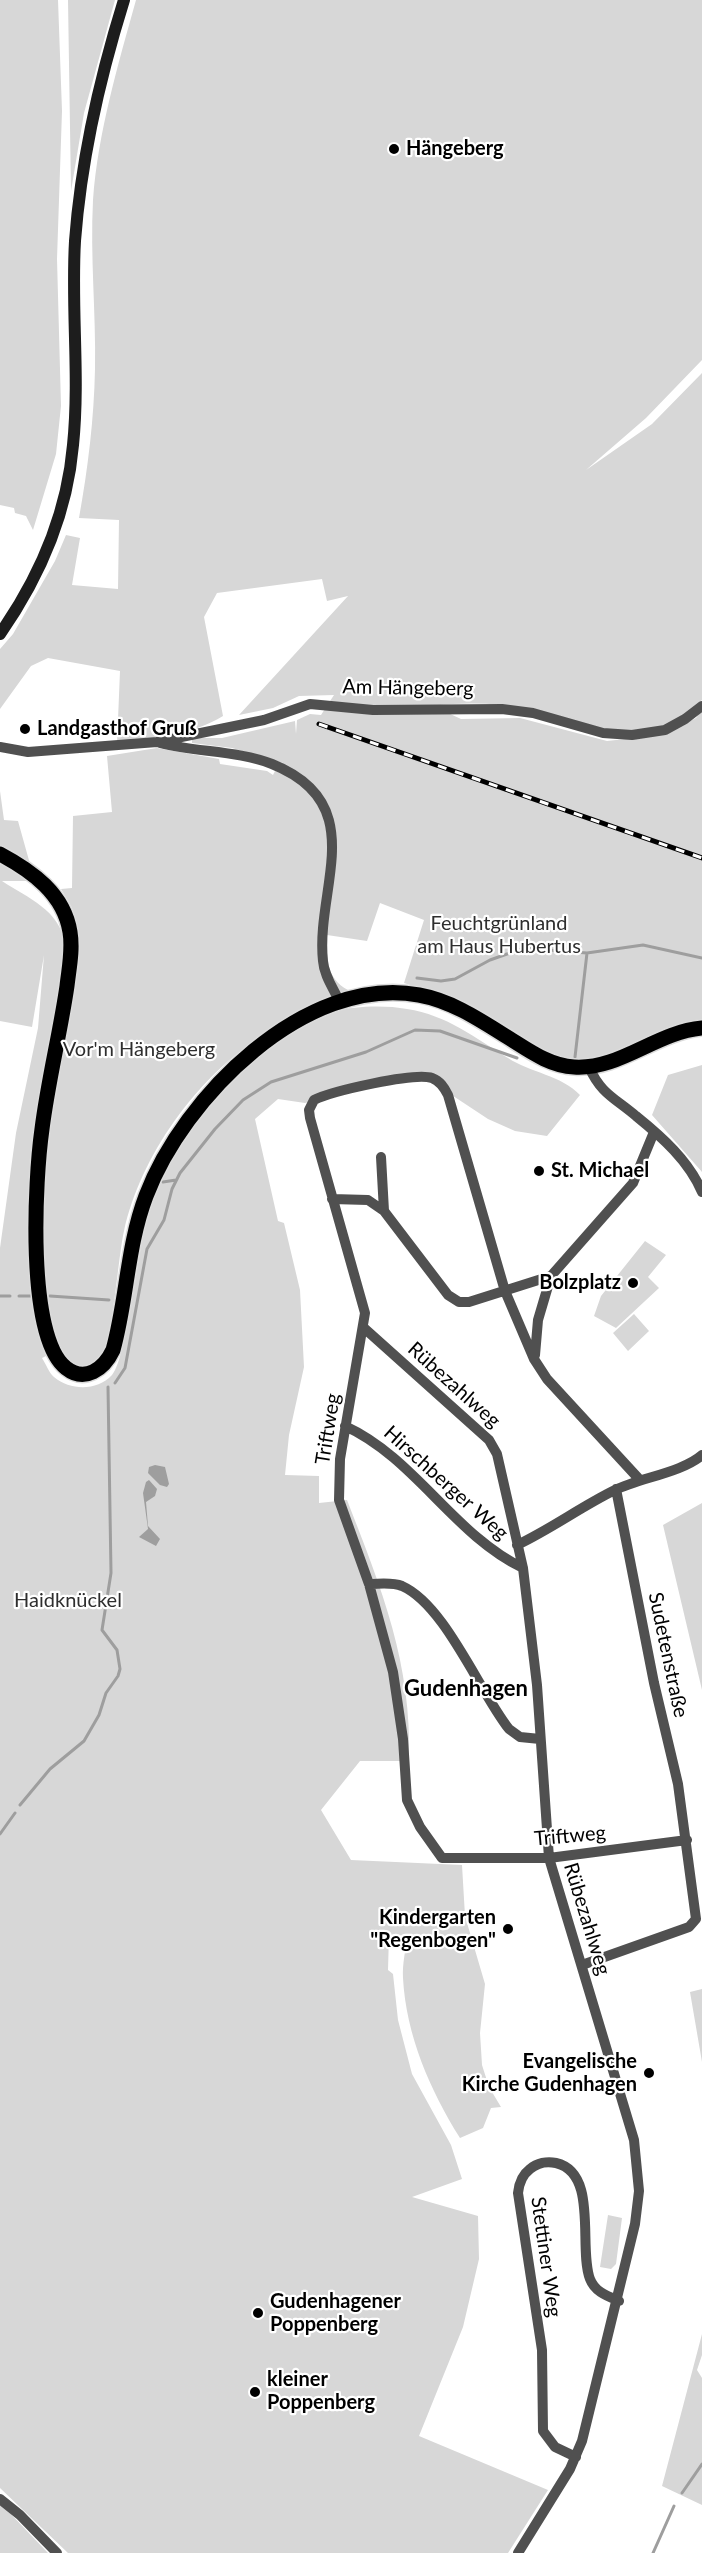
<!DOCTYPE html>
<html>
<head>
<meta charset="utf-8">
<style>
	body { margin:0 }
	canvas { display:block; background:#fff }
</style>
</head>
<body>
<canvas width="702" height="2553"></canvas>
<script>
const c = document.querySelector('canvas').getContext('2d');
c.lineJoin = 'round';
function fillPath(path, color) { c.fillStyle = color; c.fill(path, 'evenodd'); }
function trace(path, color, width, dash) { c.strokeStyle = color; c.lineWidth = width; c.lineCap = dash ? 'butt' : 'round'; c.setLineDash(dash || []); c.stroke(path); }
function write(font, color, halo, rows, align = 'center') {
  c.font = font + ' Lato,sans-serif'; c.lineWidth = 4.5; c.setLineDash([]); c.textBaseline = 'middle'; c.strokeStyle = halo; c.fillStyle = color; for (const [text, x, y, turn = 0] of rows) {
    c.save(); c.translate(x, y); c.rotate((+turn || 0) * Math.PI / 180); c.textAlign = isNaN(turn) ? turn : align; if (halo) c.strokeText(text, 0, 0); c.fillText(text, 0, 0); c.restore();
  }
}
fillPath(new Path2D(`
	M0,0H58L62,111L57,259L61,406L56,454L33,530L26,516L15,513L14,508L0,505Z
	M68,0H115L84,113L71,191Z
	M136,0H702V360L646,418L586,470L652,424L702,373V700C673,730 637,736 596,729C573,725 552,714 529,709C497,703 465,702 433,706L461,719L520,718L607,741L661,735L696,718L702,710V1029L589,1060L571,1061L553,1057L447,997L404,983L424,920L380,903L367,941L327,935C326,958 326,978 348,990C320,1007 289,1018 260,1037C196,1079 141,1155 124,1231C118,1257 113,1340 101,1356C86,1377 70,1364 58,1350L42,1358C46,1364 49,1373 54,1377C71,1391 97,1391 112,1375C128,1357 139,1233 152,1198C162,1170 178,1142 195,1119C223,1084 291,1021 334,1011C356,1006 385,1005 407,1009C447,1015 475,1038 508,1058C531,1073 561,1075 580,1095L547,1136L515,1131L488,1119L432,1082L412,1079L305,1103L278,1099L255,1119L278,1221L284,1223L300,1290L304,1367L289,1435L285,1475L319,1476V1503L347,1500C382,1590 412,1663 409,1761H360L321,1810L351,1860L462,1865L465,1916L485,1984L480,2033L482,2065L489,2087L501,2107L491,2108L483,2128L460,2138C430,2090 406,2035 403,1978C402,1964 406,1949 407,1936L389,1935L388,1970L393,1974L398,2020L412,2074L451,2145L462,2179L412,2197L478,2216L479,2259L463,2327L419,2436L548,2490L508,2553H68L0,2488V1248L16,1133L38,1028L44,955L32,1027L0,1021V861L32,881H2C28,898 60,910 65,944L79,943L72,908L61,889L72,888L73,816L112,812L107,756L157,748L219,759L220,764L267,771L273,775L275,771L281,773L283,763L232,748L192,743V738H222L295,721L296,734L297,720L310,714L321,715L334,695L299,696L273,708L239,715L348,596L327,601L322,579L217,593L204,617L223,716C191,735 154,740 117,744L120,671L48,658L31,666L0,709V649L13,634L55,561L66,535L80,538L72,585L118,589L119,520L79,518C88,468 94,419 95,369C96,312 90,257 93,200C98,132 118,65 136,0Z
	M0,791L4,820L18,821L30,864L0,846Z
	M702,1065V1172L652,1115L668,1075Z
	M645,1241L666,1255L648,1277L659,1288L616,1328L594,1316L601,1296Z
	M634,1314L649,1331L628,1351L613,1333Z
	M702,1503V1690L663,1525Z
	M702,1989V2062L690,1992Z
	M608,2215L622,2218L616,2264L611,2269L600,2267Z
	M702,2334V2355L697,2370L702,2378V2505L662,2486Z
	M0,2505L6,2509L48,2553H0Z`), '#d7d7d7');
fillPath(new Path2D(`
	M155,1465L165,1467L169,1484L167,1487L160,1485L148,1473L149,1467Z
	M149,1480L157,1489L155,1496L146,1502L148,1526L160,1539L156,1546L139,1537L148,1529L143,1493L146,1482Z`), '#9e9e9e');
trace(new Path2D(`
	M417,978L441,981L455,979L490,960L524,948L587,953L643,945L702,958
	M575,1057L587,953
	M163,1182L176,1180
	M0,1296H10
	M19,1296H31
	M50,1296L109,1300
	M115,1383L125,1368L147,1249L164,1220L172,1189L180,1173L215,1129L243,1100L271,1082L366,1052L415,1030L440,1031L517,1058
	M20,1805L50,1769L84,1741L99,1715L106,1693L118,1676L120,1669L117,1650L102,1630L111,1573L108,1387
	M0,1834L15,1813
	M682,2493L702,2464
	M653,2553L674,2506`), '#9e9e9e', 3);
const primary = new Path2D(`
	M0,854C32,871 64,894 70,932C73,950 69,968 67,986C60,1034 48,1081 42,1129C35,1178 26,1337 66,1368C85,1383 104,1369 113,1350C127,1300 127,1246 146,1196C183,1098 305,974 419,995C453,1001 483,1022 512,1040C531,1052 551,1066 574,1067C620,1070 656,1032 702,1028`);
trace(primary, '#dbdbdb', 18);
trace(new Path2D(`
	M160,743C195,752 240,751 272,764C372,804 315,888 323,961C324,976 334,989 340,1003
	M0,747L28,752L157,742L264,720L310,704L373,710L502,709L533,713L603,733L632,735L665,730L685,719L702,706
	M589,1067C601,1094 615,1098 636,1116C662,1137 689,1161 702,1192
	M381,1157L384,1211
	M332,1199L368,1200L384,1211L448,1295L459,1302H469L551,1276
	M364,1328L489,1440L497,1454L523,1568L537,1685L549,1858L634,2140L639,2191L635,2224L582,2441L570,2469L518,2553
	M535,1355L538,1320L551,1276L633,1183L654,1132
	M345,1426C415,1458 454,1535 523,1568
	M639,1479L547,1379L534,1359L505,1291L448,1095C444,1087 440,1081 432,1078C415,1072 332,1091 314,1100L309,1110L310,1118L365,1313L340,1459L339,1500L369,1584L393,1672L403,1739L407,1800L420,1827L442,1858H549L687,1840
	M517,1545C551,1529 582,1506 615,1490C640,1478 683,1472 702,1455
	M369,1584C380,1584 392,1582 402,1586C445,1605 479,1691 509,1729L520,1737L540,1739
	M582,1965L689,1927L696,1919L678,1784L654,1683L616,1489
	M576,2457L555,2447L543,2431L542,2350L518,2193C519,2183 522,2175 530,2169C537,2163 547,2161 556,2163C599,2173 578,2248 590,2279C595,2292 607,2296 619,2301
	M0,2499L20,2515L57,2553`), '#505050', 10);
trace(new Path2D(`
	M0,634C39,578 67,515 73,445C80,377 71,309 75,241C81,160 100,77 124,0`), '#1d1d1d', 12);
trace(primary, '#000', 15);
const rail = new Path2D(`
	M319,724L702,858`);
trace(rail, '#000', 5);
trace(rail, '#fff', 3, [9]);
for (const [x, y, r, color] of [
	[394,149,6,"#000"],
	[25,729,6,"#000"],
	[539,1171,6,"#000"],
	[633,1283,6,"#000"],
	[508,1929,6,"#000"],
	[649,2073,6,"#000"],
	[258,2313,6,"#000"],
	[255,2392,6,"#000"]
]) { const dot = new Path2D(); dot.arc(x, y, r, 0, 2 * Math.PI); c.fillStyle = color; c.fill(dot); trace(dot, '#fff', 2); }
write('bold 20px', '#000', '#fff', [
	["Hängeberg",406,149],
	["Landgasthof Gruß",37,729],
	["St. Michael",551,1171],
	["Bolzplatz",621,1283,"right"],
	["Kindergarten",496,1918,"right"],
	["\"Regenbogen\"",496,1941,"right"],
	["Evangelische",637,2062,"right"],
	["Kirche Gudenhagen",637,2085,"right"],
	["Gudenhagener",270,2302],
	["Poppenberg",270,2325],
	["kleiner",267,2380],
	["Poppenberg",267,2403]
], 'left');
write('20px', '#000', '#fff', [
	["Am Hängeberg",408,688,1],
	["Rübezahlweg",454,1385,42],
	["Triftweg",328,1429,-81],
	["Hirschberger Weg",446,1483,42],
	["Sudetenstraße",668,1655,78],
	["Triftweg",570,1836,-5],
	["Rübezahlweg",587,1919,73],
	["Stettiner Weg",546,2257,82]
]);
write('20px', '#2e2e2e', '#fff', [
	["Feuchtgrünland",499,924],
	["am Haus Hubertus",499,947],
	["Vor'm Hängeberg",139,1050],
	["Haidknückel",68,1601]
]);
write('bold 22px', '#000', '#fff', [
	["Gudenhagen",466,1689]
]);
</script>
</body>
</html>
